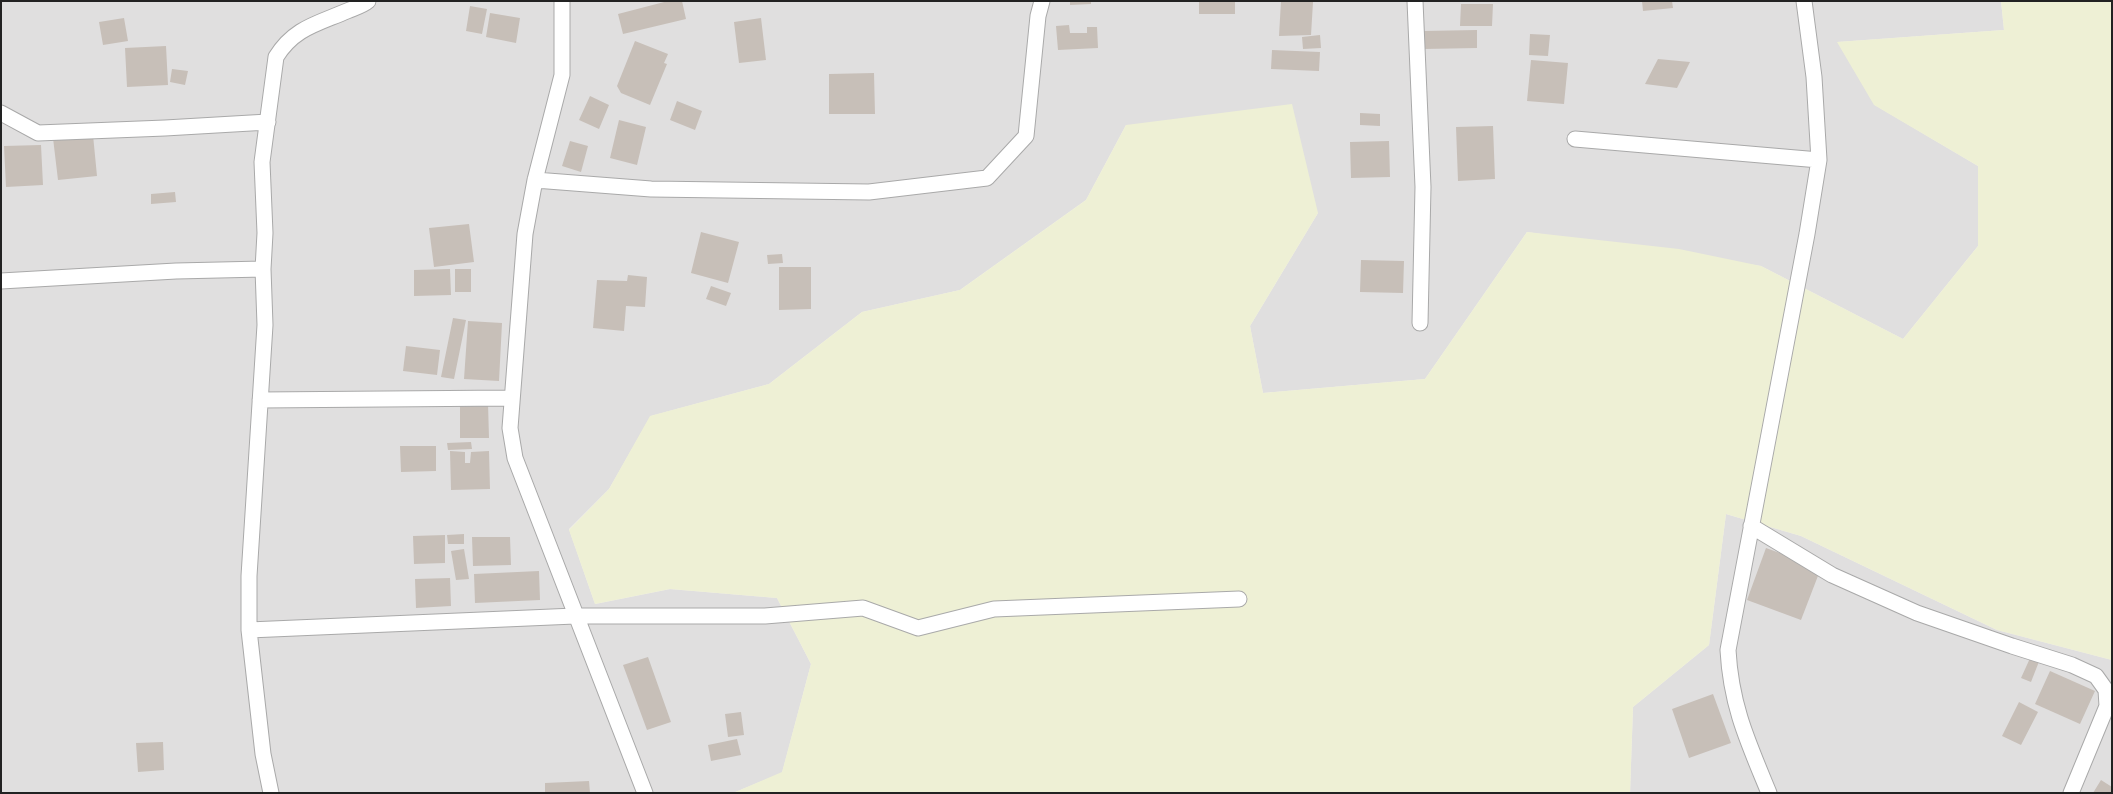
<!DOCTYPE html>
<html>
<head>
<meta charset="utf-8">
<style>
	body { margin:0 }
	#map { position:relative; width:2113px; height:794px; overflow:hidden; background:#f2efe9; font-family:Overpass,sans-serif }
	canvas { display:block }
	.frame { position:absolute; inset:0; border:2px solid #222; pointer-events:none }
</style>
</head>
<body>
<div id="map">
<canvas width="2113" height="794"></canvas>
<div class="frame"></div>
</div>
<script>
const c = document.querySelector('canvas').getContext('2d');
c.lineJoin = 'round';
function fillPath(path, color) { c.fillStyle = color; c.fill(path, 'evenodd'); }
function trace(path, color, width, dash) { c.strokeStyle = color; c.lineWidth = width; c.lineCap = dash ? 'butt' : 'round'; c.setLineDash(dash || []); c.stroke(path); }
fillPath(new Path2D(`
	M1,1H2001L2004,30L1838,42L1875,105L1978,166V246L1903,339L1761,266L1527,232L1425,379L1263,393L1250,326L1318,213L1126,125L1086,200L960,290L862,312L769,384L651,416L609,489L569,529L595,604L670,589L777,598L811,664L782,773L733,793H1Z
	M1726,514L1801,536L1997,630L2112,660V793H1630L1633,707L1709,645Z`), '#e0dfdf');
fillPath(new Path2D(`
	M2001,1H2112V660L1997,630L1801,536L1726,514L1709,645L1633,707L1630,793H733L782,772L811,664L777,598L670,589L595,604L569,530L609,489L650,416L769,384L862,312L960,290L1086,200L1126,125L1292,104L1318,213L1250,326L1263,393L1425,379L1527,232L1679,249L1761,266L1903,339L1978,246V166L1874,105L1837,42L2004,30Z`), '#eef0d5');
fillPath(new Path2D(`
	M668,1H682L686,19L623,34L618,14Z
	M1070,1H1091V4L1070,5Z
	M1199,1H1235V14H1199Z
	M1281,1L1313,2L1311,35L1279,36Z
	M1642,1H1672L1673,8L1643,11Z
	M1461,4H1493L1492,26H1460Z
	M470,6L487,9L482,34L466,31Z
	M490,13L520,18L516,43L486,37Z
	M124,18L128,41L103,45L99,22Z
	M761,18L766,60L739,63L734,22Z
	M1069,25L1070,33H1087V27H1097L1098,48L1058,50L1056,26Z
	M1477,30V48L1424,49L1423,31Z
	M1530,34L1550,35L1548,56L1529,55Z
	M1320,35L1321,48L1303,49L1302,37Z
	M635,41L668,54L664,63L667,64L650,105L621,93L617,86Z
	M166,46L168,85L127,87L125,48Z
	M1272,50L1320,52L1319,71L1271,69Z
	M1658,59L1690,62L1677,88L1645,84Z
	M1531,60L1568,63L1564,104L1527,101Z
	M172,69L188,71L185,85L170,82Z
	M874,73L875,114H829V74Z
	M590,96L609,105L599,129L579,120Z
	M677,101L702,111L695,130L670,120Z
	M1360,113L1380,114V126L1360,125Z
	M619,120L646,127L637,165L610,158Z
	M1493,126L1495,179L1458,181L1456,127Z
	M93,135L97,176L58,180L53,138Z
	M570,141L588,146L581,172L562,166Z
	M1389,141L1390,177L1351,178L1350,142Z
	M41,145L43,185L6,187L4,146Z
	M175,192L176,202L151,204V194Z
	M469,224L474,262L434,267L429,228Z
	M701,232L739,242L728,283L691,273Z
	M782,254L783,263L768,264L767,255Z
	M1361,260L1404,261L1403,293L1360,292Z
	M779,267H811V309L779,310Z
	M450,269L451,295L414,296V270Z
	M455,269H471V292H455Z
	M628,275L647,277L645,307L626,306L624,331L593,328L597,280L627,281Z
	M711,286L731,293L726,306L706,299Z
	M453,318L466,320L454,379L441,377Z
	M468,321L502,323L499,381L464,379Z
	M406,346L440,350L437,375L403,371Z
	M460,403H488L489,438H460Z
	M471,442L472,449L448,450L447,443Z
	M400,446H436V471L401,472Z
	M450,451L465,452V463H470L471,452L489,451L490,489L451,490Z
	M464,534V544H448L447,535Z
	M445,535V563L414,564L413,536Z
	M472,537H510L511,565L473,566Z
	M1766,548L1821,568L1801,620L1747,600Z
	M464,549L469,579L456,580L451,551Z
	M539,571L540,600L475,603L474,574Z
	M450,578L451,606L416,608L415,579Z
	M2031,656L2040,659L2031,682L2021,678Z
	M648,657L671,722L647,730L623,665Z
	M2050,671L2095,691L2080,724L2035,704Z
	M1713,694L1731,743L1689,758L1672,709Z
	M2019,702L2038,712L2021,745L2002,736Z
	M741,712L744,735L728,737L725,714Z
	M737,739L741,755L711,761L708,745Z
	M163,742L164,770L138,772L136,743Z
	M2101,780L2112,787V793H2093Z
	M589,781L590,793H545V783Z`), '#c7bfb8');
const street = new Path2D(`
	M562,1V75L535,180L525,234L510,428L515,458L645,793
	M1415,1L1423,187L1420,323
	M1,113L38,133L165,128L268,122
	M1575,139L1819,160
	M535,180L651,189L869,192L987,178L1026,136L1038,16L1042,1
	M1,281L176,271L263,269
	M260,400L510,398
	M1751,526L1832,575L1917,613L2012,646L2072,665L2096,676L2106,690L2107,706L2071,793
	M249,630L575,616H765L863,608L918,628L994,609L1239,599
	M271,793L263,754L249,630V576L265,325L263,269L265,233L262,162L276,57C294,28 317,24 347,11C354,8 362,6 368,1
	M1769,793C1748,742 1731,706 1728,650L1807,234L1819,160L1814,77L1804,1`);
trace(street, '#a9a9a9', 17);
trace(street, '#fff', 15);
</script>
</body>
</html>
